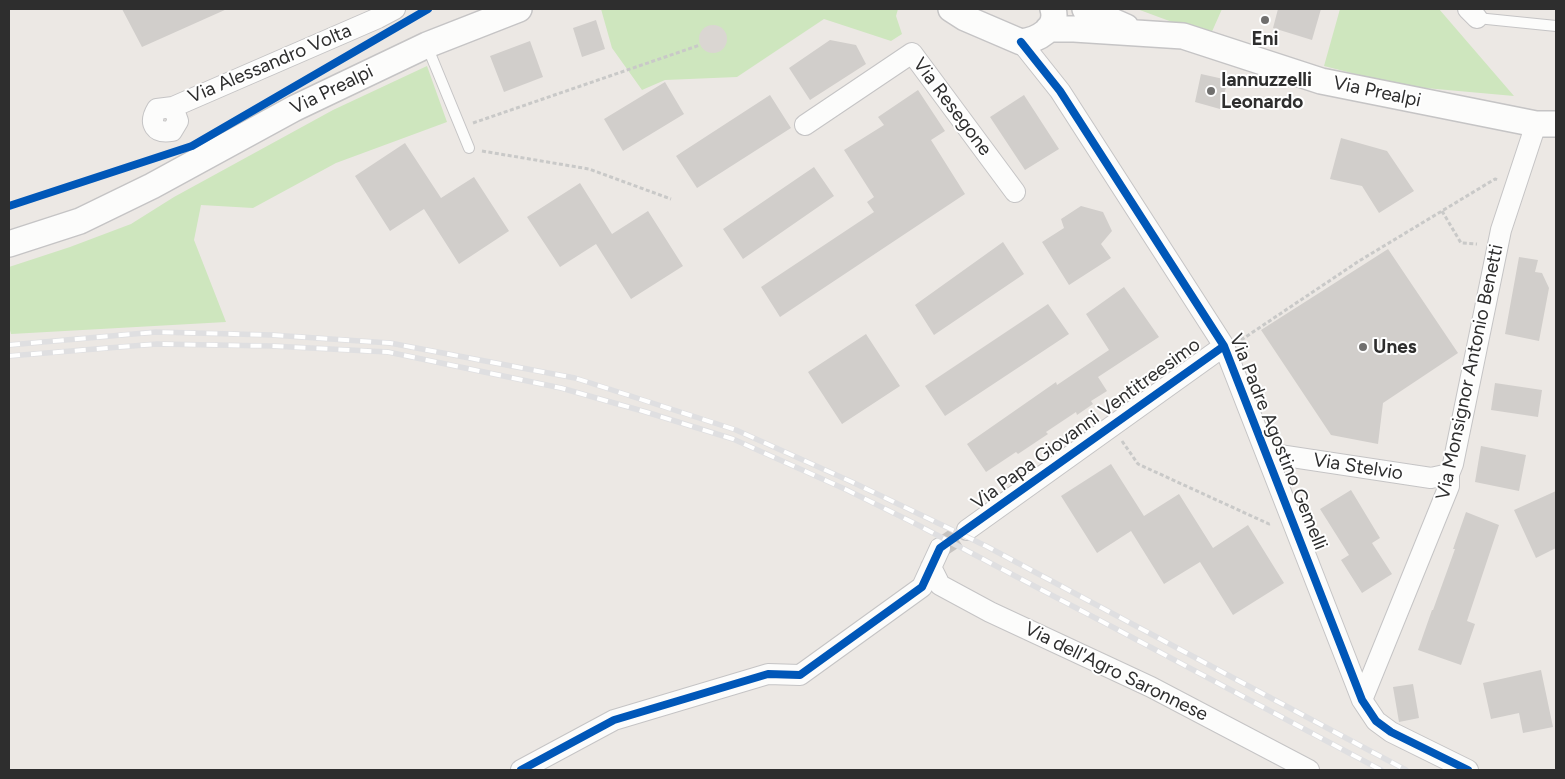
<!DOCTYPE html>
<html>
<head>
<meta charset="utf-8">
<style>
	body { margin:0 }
	#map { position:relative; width:1565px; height:779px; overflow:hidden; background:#ece8e4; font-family:Figtree,sans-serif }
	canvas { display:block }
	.frame { position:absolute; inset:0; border:10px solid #2e2e2e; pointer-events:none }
</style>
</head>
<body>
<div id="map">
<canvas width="1565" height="779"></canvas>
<div class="frame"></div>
</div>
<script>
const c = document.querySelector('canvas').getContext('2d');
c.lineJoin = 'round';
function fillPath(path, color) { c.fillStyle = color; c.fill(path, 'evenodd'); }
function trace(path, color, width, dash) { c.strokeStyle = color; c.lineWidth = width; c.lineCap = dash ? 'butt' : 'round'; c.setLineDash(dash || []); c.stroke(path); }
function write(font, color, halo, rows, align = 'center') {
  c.font = font + ' Figtree,sans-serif'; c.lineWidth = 4; c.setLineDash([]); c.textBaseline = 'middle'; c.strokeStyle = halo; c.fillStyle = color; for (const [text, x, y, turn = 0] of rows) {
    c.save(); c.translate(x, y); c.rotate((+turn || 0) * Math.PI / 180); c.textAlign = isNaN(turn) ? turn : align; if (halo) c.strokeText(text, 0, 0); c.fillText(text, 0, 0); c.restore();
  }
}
fillPath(new Path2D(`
	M601,9H898L896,16L902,34L891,41L824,19L737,77L665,80L642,90L612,48Z
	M1137,9H1222L1210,36Z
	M1340,9H1439L1514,96L1403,86L1324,66Z
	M427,66L447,122L336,163L253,208L201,205L194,240L226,322L11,334L9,327V267L70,247L131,224L174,197L333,110Z`), '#cee6be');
fillPath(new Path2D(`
	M699 39a14 14 0 1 1 28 0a14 14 0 1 1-28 0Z`), '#dad6d2');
fillPath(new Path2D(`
	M122,9H227L142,47Z
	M1278,9H1321L1312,40L1273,28Z
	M596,20L605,49L582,57L573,28Z
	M830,40L856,45L866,64L810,100L789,68Z
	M530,41L543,77L504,92L490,56Z
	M1201,74L1228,80L1220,109L1195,102Z
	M665,82L684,114L623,151L604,119Z
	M918,90L945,131L931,140L965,194L780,317L761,287L874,212L867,202L874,197L844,150L884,125L878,117Z
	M770,95L791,128L697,188L676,156Z
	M1024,95L1059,149L1025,170L990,117Z
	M1341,138L1387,151L1414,191L1379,213L1362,186L1330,179Z
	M405,143L441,198L474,177L509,231L459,264L424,209L390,231L355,176Z
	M814,167L834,196L743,259L723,229Z
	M580,183L612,234L648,211L683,266L631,299L596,244L560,267L527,217Z
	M1081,206L1103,212L1112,231L1101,244L1111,258L1069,285L1042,242L1064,228L1061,219Z
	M1003,242L1024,274L934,335L915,305Z
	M1388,249L1458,353L1383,403L1378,444L1331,435L1261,330Z
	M1519,257L1538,260L1535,272L1542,273L1549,288L1539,341L1505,334Z
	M1124,287L1159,337L1098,377L1107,391L1091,401L1093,404L1077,415L1076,412L1046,432L1048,434L1018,454L1016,452L986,472L967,444L1056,382L1057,385L1109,350L1086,314Z
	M1048,304L1069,334L945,416L925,386Z
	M866,334L900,386L842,424L808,372Z
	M1495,383L1542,390L1538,417L1491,410Z
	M1481,446L1526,455L1519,491L1475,482Z
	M1111,464L1144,516L1179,494L1213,548L1248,525L1284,583L1233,615L1200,562L1164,584L1131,531L1097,553L1061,496Z
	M1351,490L1380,538L1372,543L1392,574L1362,593L1341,560L1349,555L1320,509Z
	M1556,491V548L1536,558L1514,510Z
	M1466,512L1499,525L1467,621L1475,624L1461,665L1418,650L1432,610H1433L1455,549H1453Z
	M1541,670L1553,727L1523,733L1519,713L1491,719L1483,683Z
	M1413,684L1419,718L1399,722L1393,687Z`), '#d1cecb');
trace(new Path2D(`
	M940,548L967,530`), '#c6c3c0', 20, [20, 10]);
const service = new Path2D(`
	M1477,18L1556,26
	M427,46L469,148`);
const minor = new Path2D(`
	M1468,9L1477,18
	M1021,42L1060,91L1224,346L1362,700L1376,721L1391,732L1468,770
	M173,107L178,121L172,131C155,134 148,124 157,109L173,107L378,18L395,9
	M805,125L912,53L1015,192
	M1266,453L1431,478L1449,474
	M967,530L1224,346
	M931,567L940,585L990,612L1151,687L1309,770
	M1362,700L1449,486V474L1453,464L1501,230L1536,124
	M521,770L614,720L768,674L800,675L922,587L940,548`);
const tertiary = new Path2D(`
	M951,9L965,18L1021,42C1037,40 1059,29 1053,9
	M1085,9L1126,27
	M1048,29H1074L1183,36L1321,81L1536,124H1556
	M9,244L80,221L152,186L295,108L427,45L519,9`);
trace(service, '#c5c4c5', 12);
trace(minor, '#c5c4c5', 22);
trace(tertiary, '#c5c4c5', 28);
trace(new Path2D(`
	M473,123L700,45
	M482,151L589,169L671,199
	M1442,211L1461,243L1477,244
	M1241,340L1359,261L1495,179L1498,180
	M1122,441L1138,464L1269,524L1272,523`), '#c9c9c8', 3, [4, 2.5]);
trace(service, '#fcfcfb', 10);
trace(minor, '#fcfcfb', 20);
trace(tertiary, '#fcfcfb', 25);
const rail = new Path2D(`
	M9,345L156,332L272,335L390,343L575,378L736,430L852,482L986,546L1406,770
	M9,356L157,344L272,346L388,352L561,388L646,412L733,439L847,490L916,524L1122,632L1381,770`);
trace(rail, '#dfdfe1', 5.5);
trace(rail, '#fff', 4, [11]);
trace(new Path2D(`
	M1021,42L1060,91L1224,346L1362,700L1376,721L1391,732L1468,770
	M9,206L192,146L428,9
	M521,770L614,720L768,674L800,675L922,587L940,548L1224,346`), '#0057b8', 8);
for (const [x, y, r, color] of [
	[1265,20,5,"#706f6e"],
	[1211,91,5,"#706f6e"],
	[1363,347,5,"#706f6e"]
]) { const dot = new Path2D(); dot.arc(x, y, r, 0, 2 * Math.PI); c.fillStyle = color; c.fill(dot); trace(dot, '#fff', 2); }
write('bold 19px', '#2e2e2e', '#fff', [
	["Eni",1265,39,"center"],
	["Iannuzzelli",1221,80],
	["Leonardo",1221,102],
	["Unes",1373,347]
], 'left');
write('19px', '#2e2e2e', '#fff', [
	["Via Alessandro Volta",270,64,-23],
	["Via Prealpi",332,90,-26],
	["Via Prealpi",1377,92,12],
	["Via Resegone",952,107,53],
	["Via Monsignor Antonio Benetti",1470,372,-78],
	["Via Papa Giovanni Ventitreesimo",1086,424,-36],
	["Via Padre Agostino Gemelli",1278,442,68],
	["Via Stelvio",1358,467,9],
	["Via dell'Agro Saronnese",1116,672,26]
]);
</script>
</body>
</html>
